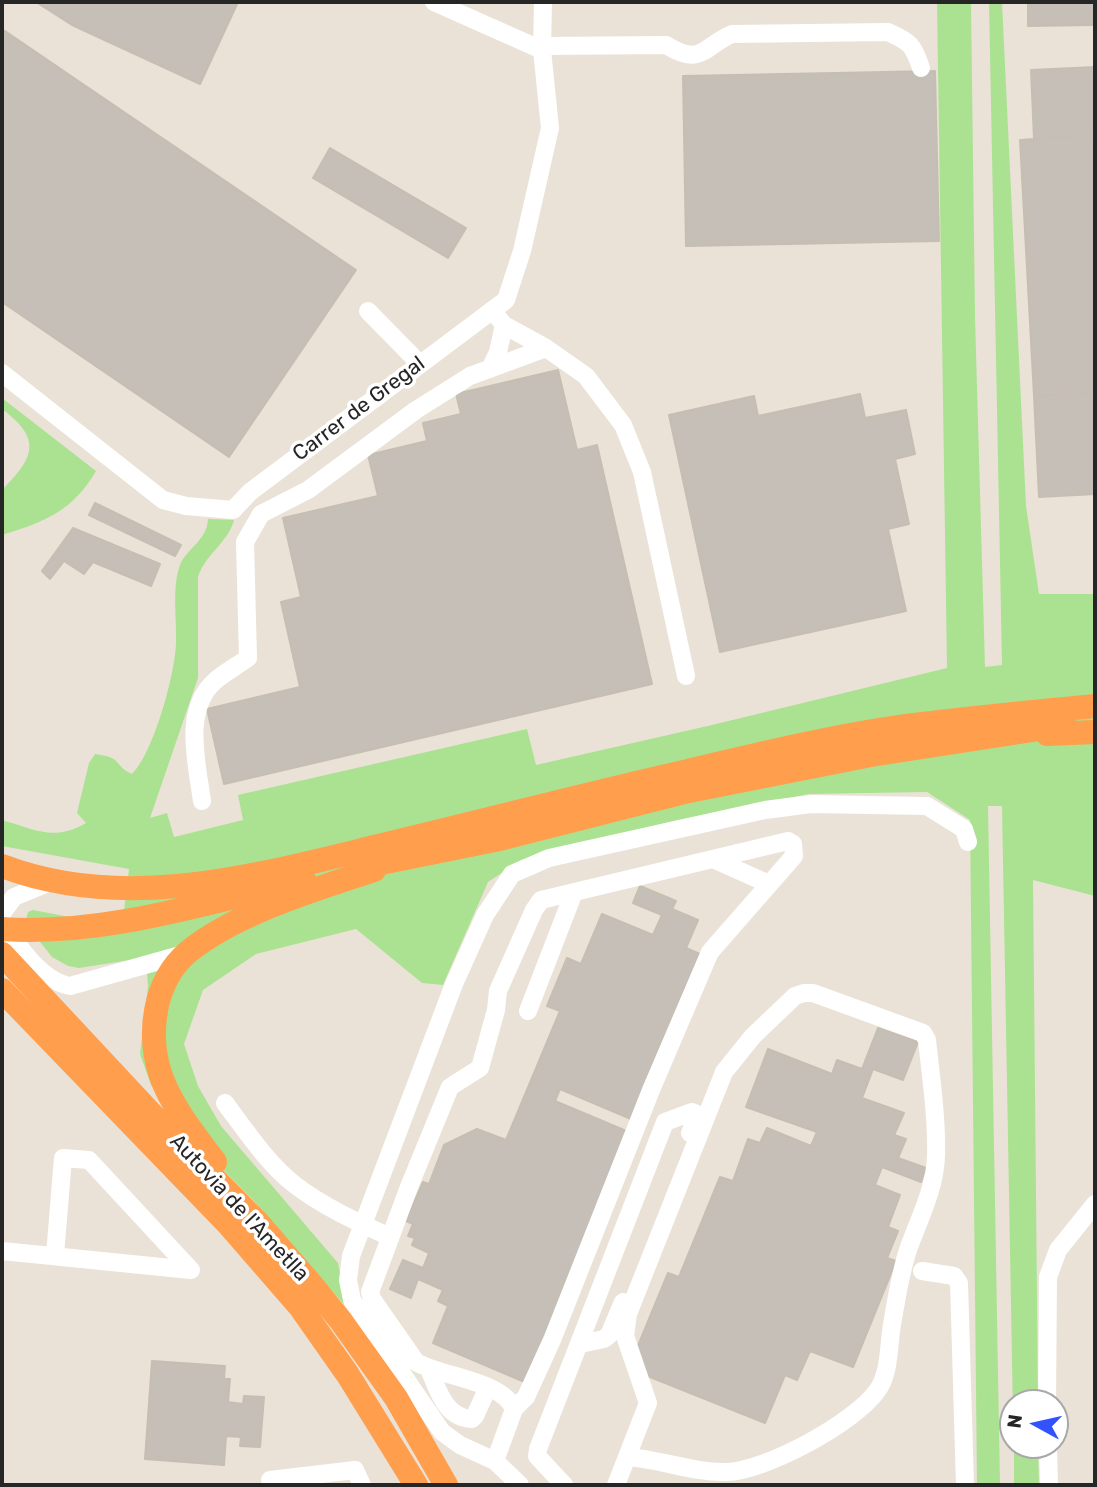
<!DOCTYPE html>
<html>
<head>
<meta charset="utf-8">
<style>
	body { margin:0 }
	#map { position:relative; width:1097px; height:1487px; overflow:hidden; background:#eae2d7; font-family:Rubik,sans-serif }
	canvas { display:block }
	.frame { position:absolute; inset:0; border:4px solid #262626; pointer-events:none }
	.north { position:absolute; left:999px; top:1389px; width:70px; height:70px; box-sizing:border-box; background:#fff; border:2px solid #a8a8a8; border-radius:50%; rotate:278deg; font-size:19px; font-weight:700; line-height:28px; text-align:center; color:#262626 }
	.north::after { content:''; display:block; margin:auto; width:24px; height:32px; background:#3152fc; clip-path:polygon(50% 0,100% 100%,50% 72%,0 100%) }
</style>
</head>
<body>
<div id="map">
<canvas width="1097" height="1487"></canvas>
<div class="frame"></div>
<div class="north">N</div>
</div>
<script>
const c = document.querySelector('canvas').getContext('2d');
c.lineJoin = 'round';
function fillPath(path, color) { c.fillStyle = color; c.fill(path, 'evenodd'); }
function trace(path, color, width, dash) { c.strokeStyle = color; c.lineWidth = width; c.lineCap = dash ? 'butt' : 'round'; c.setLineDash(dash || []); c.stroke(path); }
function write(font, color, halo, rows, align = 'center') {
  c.font = font + ' Rubik,sans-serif'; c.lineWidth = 7; c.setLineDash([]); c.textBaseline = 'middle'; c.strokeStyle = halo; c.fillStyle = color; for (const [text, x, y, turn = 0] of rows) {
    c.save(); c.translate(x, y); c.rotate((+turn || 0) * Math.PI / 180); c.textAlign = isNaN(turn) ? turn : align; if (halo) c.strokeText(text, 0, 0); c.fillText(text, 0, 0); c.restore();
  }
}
fillPath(new Path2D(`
	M937,2H971L975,317L985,667L1002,665L989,2H1002L1026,506L1039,594H1095V896L1033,880L1038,1403H1013V1416L1002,806H988L1000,1485H977L970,820L927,792L809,794L673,821L521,860L488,882L443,985L422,983L356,929L256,954L203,990L184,1044L198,1086L221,1126L338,1263L347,1308L255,1202L184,1130L151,1085L140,1054L148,986L146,961L130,960L79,968L68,966L52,957L25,923L28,912L33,910L122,927L129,869L2,846V820C34,829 54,842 86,823L77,813L89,763L95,754C123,757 114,766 132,774C154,752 175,674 176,643C177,619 172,591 179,568C185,548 207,542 208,519L234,520C228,543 206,553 198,577V678L150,818L167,813L174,837L243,820L238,795L527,729L536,765L712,725L947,668Z
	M2,398L96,471C73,511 44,522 2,535V490C35,457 42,439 2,409Z
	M1014,1445H1038L1039,1485H1014Z`), '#abe291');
const building = new Path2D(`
	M36,2H238L200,84L72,25Z
	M1028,2H1095V25L1028,26Z
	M2,29L356,270L229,457L2,302Z
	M1095,67V135L1034,139L1031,70Z
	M935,71L939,241L686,246L683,76Z
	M1095,135V393L1034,396L1020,140Z
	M330,148L466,228L448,258L313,178Z
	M558,370L577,450L597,445L652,684L224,784L207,709L300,687L281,602L301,597L283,518L378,496L368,455L427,441L423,423L461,414L456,394Z
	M1095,393V494L1039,497L1034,396Z
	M860,394L865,418L906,410L915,454L895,459L909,524L888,529L906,611L720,652L669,415L754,396L758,416Z
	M95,503L181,545L175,556L89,515Z
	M73,528L160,564L151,586L93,562L84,574L64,561L50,579L42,571Z
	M640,886L676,901L672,909L698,920L686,948L700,954L631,1119L560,1089L555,1101L631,1133L527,1383L433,1343L448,1306L438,1301L443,1290L418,1279L411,1298L390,1289L403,1260L423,1268L429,1253L412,1245L415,1238L408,1236L413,1224L406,1221L423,1182L429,1184L444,1145L477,1129L506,1140L560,1011L547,1006L567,958L581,964L602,914L653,935L662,915L633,903Z
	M878,1028L918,1042L903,1080L873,1069L862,1098L904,1113L894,1135L906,1139L898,1158L926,1168L921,1182L882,1167L875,1185L900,1195L888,1227L898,1231L887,1258L896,1261L853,1367L810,1351L797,1380L785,1375L765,1423L645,1375L635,1353L668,1273L679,1277L720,1177L733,1181L748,1139L760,1143L767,1128L811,1146L817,1132L746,1107L768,1049L832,1074L837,1060L862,1069Z
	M152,1361L225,1366L224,1379H230L228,1402L243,1404L244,1396L264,1397L260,1447L240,1446L241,1437L226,1436L224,1465L145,1459Z`);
fillPath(building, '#c5bfb7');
trace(building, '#c5beb1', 2);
trace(new Path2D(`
	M434,2L542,50
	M542,46L666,45C702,67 702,47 732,34L888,32C910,42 913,44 921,68
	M492,310L504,325L546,348
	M368,311L420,364
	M490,369L498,352L504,325
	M2,373L163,500L186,506L233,510L250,492L506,300L522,251L550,128L542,50L543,2
	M202,801C197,763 182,709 216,680C226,672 238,665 248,658L245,542L261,514L308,490L416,410L470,376L546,348L586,376L623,425L642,472L686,676
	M713,859L769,884
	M2,913L14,897L53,881
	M4,923C17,946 42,981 70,986L184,954
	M528,1011L574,892
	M225,1103C246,1131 267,1163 295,1185C324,1207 357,1222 390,1237
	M2,1251L191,1270L89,1160L63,1158L55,1255
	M922,1271L954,1276L959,1283L965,1485
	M580,1344L604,1339L609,1335L623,1302
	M429,1369C438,1390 445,1418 472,1419L475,1416L488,1387
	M1047,1403L1048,1277L1058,1250L1095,1204
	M1048,1445L1049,1485
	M495,1461L514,1409C502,1380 441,1377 416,1362L372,1299L370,1292L409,1187L450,1087L480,1068L496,1010L498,991L534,910L541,900L788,841L793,844L794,856L710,952L651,1090L552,1340L526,1397L514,1409
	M270,1480L355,1470L362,1485
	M520,1485L495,1461L460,1445L442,1432L352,1300L348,1280L351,1256L454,984L485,915L512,874L549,858L765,810L811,804L927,806L964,829L968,842
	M564,1485L537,1456L538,1449L665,1122L692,1112L697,1114L690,1133
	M616,1485L648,1403L625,1336L628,1314L724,1072L753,1036L795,996L804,993H813L923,1033L927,1040C931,1078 937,1117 936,1156C935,1188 920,1217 909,1247C901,1269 897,1296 893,1319C888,1341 891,1373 877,1391C854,1423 766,1471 726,1472C693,1473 660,1459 627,1457`), '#fff', 18);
trace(new Path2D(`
	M1047,734L1095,732
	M2,866C128,914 261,874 387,844C483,821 579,796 675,774C751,756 828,737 906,726C969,718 1032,712 1095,706
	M356,868L495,840L684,792L871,755L1065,725
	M2,929C104,936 205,903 304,880
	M2,954L156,1119L260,1225L312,1285L341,1321L396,1398L446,1485
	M2,990L228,1224L301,1308L348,1375L416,1485
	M215,1162C195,1135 172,1107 161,1076C147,1035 153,982 188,952C236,913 316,889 374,870`), '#ff9e4d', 24);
write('21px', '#262626', '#fff', [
	["Carrer de Gregal",359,409,-37],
	["Autovia de l'Ametlla",239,1208,47]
]);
</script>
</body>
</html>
